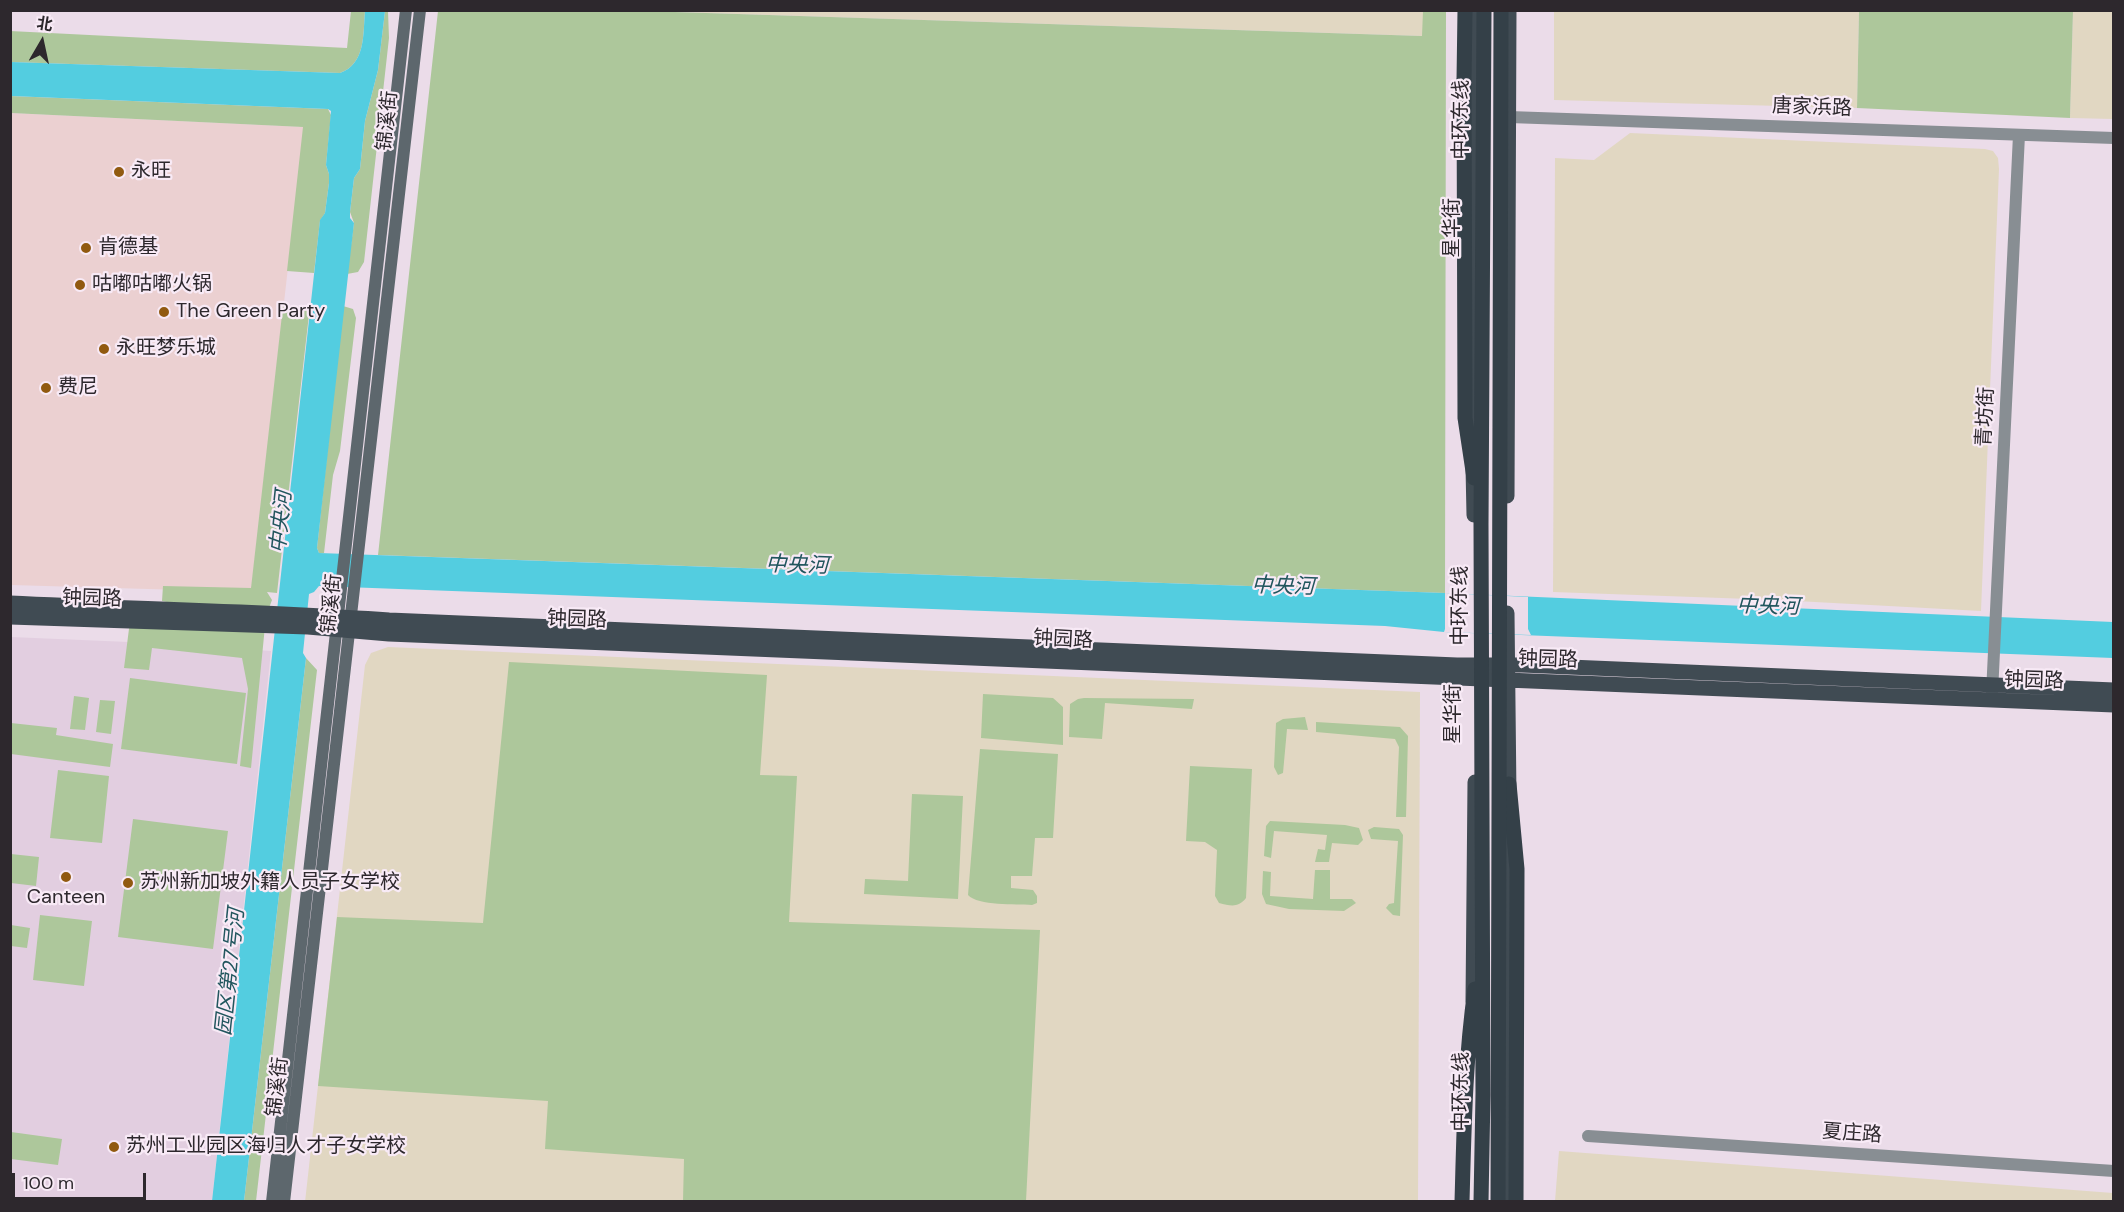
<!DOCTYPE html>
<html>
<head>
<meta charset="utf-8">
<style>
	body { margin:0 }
	#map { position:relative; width:2124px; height:1212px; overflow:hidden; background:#ebdce9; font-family:"DM Sans","Noto Sans SC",sans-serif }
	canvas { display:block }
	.frame { position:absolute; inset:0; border:12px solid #2d282d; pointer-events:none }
	.north { position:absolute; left:12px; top:12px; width:60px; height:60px; -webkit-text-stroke:4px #f8eaf6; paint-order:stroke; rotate:9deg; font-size:16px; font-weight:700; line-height:24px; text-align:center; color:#2d282d }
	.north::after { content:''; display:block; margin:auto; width:21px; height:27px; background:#2d282d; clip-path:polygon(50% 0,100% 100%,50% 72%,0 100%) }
	.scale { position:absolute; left:12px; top:1173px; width:134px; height:27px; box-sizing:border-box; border:3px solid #2d282d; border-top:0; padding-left:8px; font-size:18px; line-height:21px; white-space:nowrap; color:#2d282d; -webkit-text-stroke:4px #f8eaf6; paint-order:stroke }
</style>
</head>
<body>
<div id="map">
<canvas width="2124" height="1212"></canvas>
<div class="frame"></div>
<div class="north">北</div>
<div class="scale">100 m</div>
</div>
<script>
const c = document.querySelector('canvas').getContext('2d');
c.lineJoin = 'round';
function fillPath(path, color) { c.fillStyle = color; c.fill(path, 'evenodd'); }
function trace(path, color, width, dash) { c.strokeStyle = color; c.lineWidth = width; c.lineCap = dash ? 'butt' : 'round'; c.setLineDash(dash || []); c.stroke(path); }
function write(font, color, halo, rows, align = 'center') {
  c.font = font + ' "DM Sans","Noto Sans SC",sans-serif'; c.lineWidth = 4.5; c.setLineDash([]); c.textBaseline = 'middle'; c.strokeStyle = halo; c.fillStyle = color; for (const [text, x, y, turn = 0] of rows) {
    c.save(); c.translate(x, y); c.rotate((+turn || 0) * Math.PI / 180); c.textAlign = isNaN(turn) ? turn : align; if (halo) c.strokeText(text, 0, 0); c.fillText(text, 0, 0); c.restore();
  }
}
fillPath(new Path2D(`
	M11,113L304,127L251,592L11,585Z`), '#ebd0d1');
fillPath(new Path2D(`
	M1423,10V36L644,11Z
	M1554,11H1859L1857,108L1554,100Z
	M2073,11H2113V119L2070,118Z
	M1630,133L1985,149L1993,151L1998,158L1999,169L1981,611L1778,600L1553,592L1555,158L1594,160Z
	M388,647L1420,692L1418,1201L305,1202L365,665L371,653Z
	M1559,1151L2113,1193V1201H1555Z`), '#e1d7c2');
fillPath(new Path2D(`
	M11,637L152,643L271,651L212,1201L11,1202Z`), '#e2cee0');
fillPath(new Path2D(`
	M351,11H365C363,33 366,64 340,73L11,62L10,31L347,48Z
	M385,11H388L389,38L364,262L358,272L347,274L354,223L350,212L354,178L360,169L365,121L378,70Z
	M438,11H644L1422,36L1423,11H1446L1445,593L378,555Z
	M1859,11H2073L2070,118L1857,108Z
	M10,96L328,109L331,115L326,165L329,174V183L325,213L320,221L314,273L287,271L303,127L11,113Z
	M283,306H310L277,593L267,592L272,600L269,608L182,605L162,601L163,586L251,588Z
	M343,306L353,309L356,318L340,451L333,475L324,553H319L317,548Z
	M130,621L265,626L251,768L240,766L248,689L242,658L152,648L149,670L124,668Z
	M306,658L317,670L256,1201H244Z
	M509,662L767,675L760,775L797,776L789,922L1040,930L1026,1201H683L684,1159L545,1149L548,1101L318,1086L337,917L483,923Z
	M130,678L246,693L237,764L121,749Z
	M983,694L1053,698L1063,707V745L981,738Z
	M74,696L89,698L85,730L70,729Z
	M1084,698L1194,699L1192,709L1105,703L1102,739L1069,737L1070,704L1078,699Z
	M100,700L115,701L111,734L96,732Z
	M1305,717L1308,730L1287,729L1283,773L1278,775L1274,767L1276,723L1283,719Z
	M1316,722L1400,727L1408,736L1406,817H1396L1399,747L1395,739L1316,732Z
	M11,723L57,728L56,735L113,744L110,767L11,754Z
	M980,749L1058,754L1053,838H1035L1032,876H1011V888L1033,890L1037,896V903L1032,905C1016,904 978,906 968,895Z
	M1190,766L1252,769L1246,898C1238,908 1231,906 1219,903L1215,896L1217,850L1205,842L1186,841Z
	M58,770L109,776L102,843L50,838Z
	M912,794L963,796L958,899L864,894L865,879L908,881Z
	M133,819L228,831L213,949L118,937Z
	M1270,821L1345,825L1359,828L1363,840L1358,845L1332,843L1329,862H1315L1318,849L1325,850L1327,835L1274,831L1271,858L1264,856L1266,826Z
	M1374,827L1399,829L1403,835L1400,916L1393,915L1386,908L1389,904L1394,903L1398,841L1371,839L1368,830Z
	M11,854L39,857L36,886L11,883Z
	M1315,870H1330V899H1352L1356,903L1344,911L1289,909L1266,904L1262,894L1263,871L1271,872L1270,896L1313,899Z
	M40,915L92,921L84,986L33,980Z
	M11,925L30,928L27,948L11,946Z
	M11,1132L62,1139L58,1165L11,1159Z`), '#adc79b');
fillPath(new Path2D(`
	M365,11H385L378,70L365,121L360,169L354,178L350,212V218L354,223L317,548L319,553L1445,593L2113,622V658L1444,632L1385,626L319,586L314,592L309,594L303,653L306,658L244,1201H212L320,220L325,213L329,183V174L326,165L331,111L328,109L11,96V62L340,73C366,64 363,33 365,11Z`), '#53cde0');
fillPath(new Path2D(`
	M1445,593L1528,597V629L1531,635L1444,632L1445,629Z`), '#ebdce9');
trace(new Path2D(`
	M1509,117L2114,138
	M1992,693L2019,135
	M1588,1136L2114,1171`), '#888e93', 12);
trace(new Path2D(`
	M272,1202L406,10
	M284,1202L420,10`), '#5d676d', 12);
trace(new Path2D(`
	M1473,428L1475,10
	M1473,467L1474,515
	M1507,496L1509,10
	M10,603C137,609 263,611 389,620L1457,665H1522L2114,690
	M1507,613L1509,796
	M10,617L308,627L389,634L2114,705
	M1473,1001L1475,782
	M1506,1202L1509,838`), '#404b53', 15);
trace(new Path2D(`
	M1464,80L1465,10
	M1509,784L1517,869L1516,1202`), '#344048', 15);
trace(new Path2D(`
	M1464,80L1465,418L1474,478
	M1462,1202C1464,1130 1465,1060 1475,989
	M1481,1202L1483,1094L1481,524L1484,10
	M1498,1202L1501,10`), '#344048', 15);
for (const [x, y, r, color] of [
	[119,172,6,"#915a10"],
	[86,248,6,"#915a10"],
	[80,285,6,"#915a10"],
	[164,312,6,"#915a10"],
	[104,349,6,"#915a10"],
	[46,388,6,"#915a10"],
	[66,877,6,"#915a10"],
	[128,883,6,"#915a10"],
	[114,1147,6,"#915a10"]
]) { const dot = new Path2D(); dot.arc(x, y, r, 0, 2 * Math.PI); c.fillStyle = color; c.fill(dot); trace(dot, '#f8eaf6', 2); }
write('20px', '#2d282d', '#f8eaf6', [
	["唐家浜路",1812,108,2],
	["中环东线",1462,120,-90],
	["锦溪街",388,121,-84],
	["星华街",1453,228,-90],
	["青坊街",1986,417,-87],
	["钟园路",92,599,2],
	["锦溪街",332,604,-84],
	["中环东线",1461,606,-90],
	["钟园路",577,620,2],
	["钟园路",1063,640,3],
	["钟园路",1548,660,2],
	["钟园路",2034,681,2],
	["星华街",1454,714,-90],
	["锦溪街",278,1087,-83],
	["中环东线",1462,1092,-90],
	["夏庄路",1852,1134,4]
]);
write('20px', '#2d282d', '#f8eaf6', [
	["永旺",131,172],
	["肯德基",98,248],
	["咕嘟咕嘟火锅",92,285],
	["The Green Party",176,312],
	["永旺梦乐城",116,349],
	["费尼",58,388],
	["苏州新加坡外籍人员子女学校",140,883],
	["Canteen",66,898,"center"],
	["苏州工业园区海归人才子女学校",126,1147]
], 'left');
write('italic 21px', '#22565e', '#f8eaf6', [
	["中央河",282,522,-84],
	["中央河",797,566,2],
	["中央河",1283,587,2],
	["中央河",1768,607,2],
	["园区第27号河",231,972,-84]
]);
</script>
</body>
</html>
